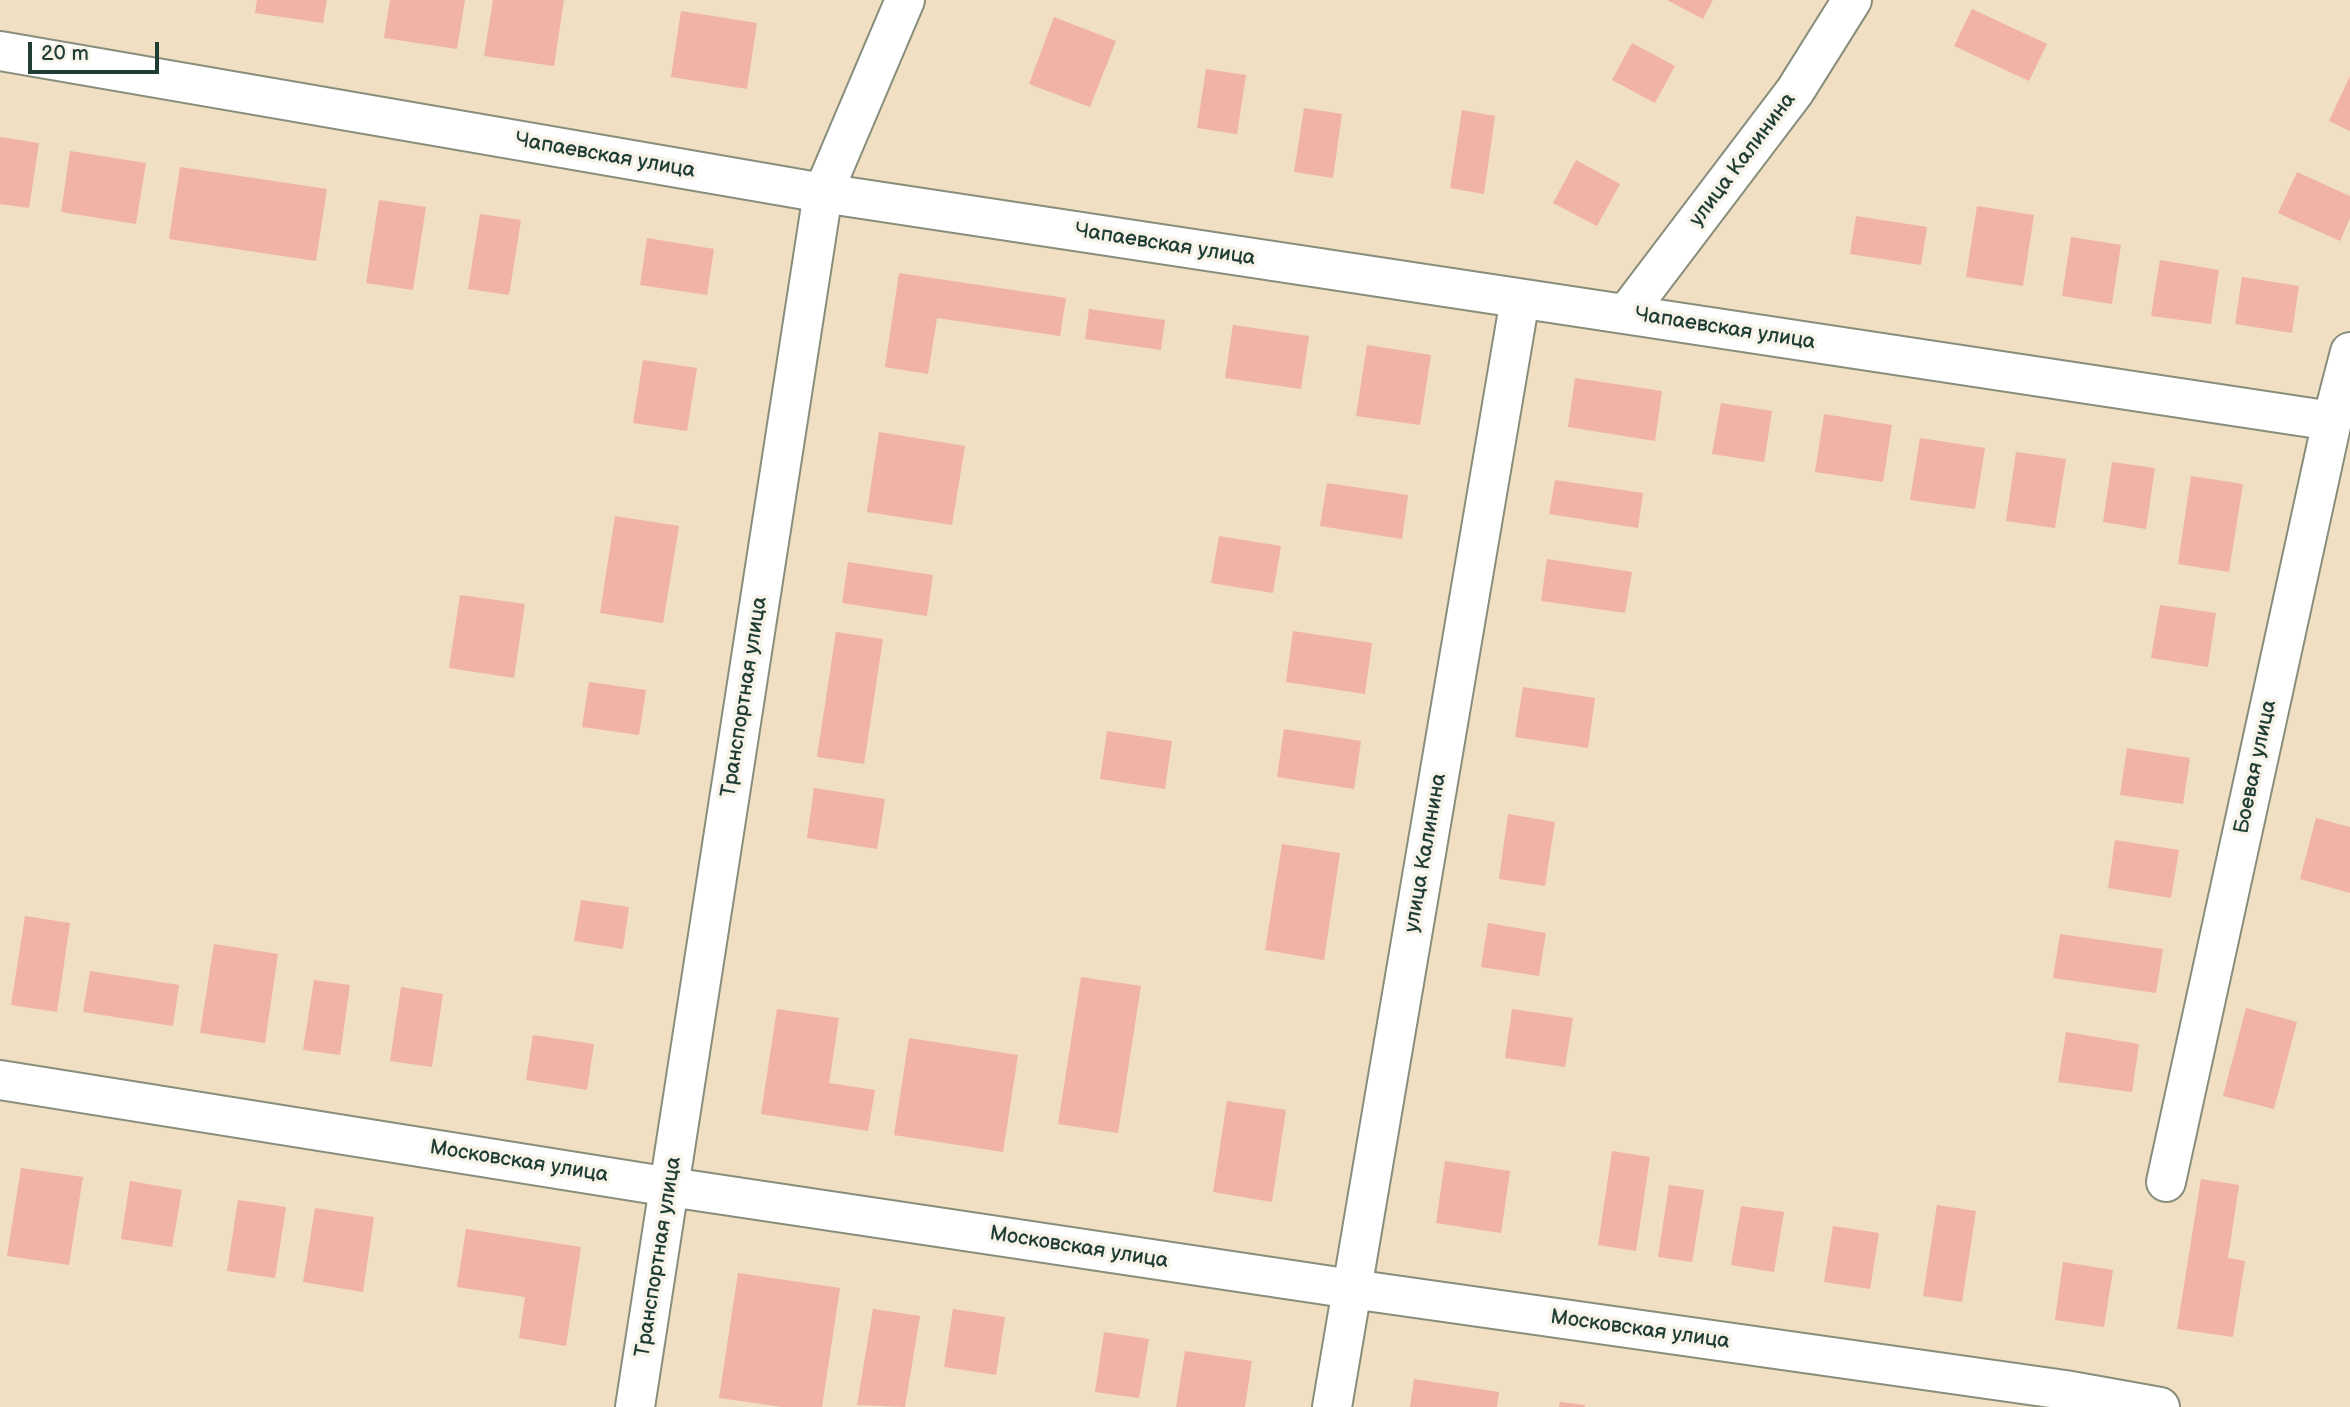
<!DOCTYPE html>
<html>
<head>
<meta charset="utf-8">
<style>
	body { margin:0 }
	#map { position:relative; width:2350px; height:1407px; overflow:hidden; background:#f0dfc2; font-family:"Balsamiq Sans",sans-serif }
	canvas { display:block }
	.scale { position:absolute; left:28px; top:42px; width:131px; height:32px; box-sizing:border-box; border:4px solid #1f3d34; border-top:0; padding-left:9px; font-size:21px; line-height:24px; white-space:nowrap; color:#1f3d34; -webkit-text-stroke:5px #f7f3e8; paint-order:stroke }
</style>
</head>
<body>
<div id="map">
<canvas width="2350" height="1407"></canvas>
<div class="scale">20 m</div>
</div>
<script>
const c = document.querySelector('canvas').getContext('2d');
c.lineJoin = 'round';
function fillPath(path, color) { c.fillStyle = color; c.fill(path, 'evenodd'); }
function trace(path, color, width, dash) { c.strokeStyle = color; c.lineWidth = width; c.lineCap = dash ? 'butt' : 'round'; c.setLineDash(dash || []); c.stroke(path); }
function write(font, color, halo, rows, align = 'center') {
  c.font = font + ' "Balsamiq Sans",sans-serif'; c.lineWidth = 7; c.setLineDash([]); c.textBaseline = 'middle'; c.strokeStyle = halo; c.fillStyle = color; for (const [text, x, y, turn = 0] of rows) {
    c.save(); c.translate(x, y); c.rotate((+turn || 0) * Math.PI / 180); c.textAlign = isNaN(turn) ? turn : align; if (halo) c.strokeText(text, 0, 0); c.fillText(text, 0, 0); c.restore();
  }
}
fillPath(new Path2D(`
	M257,0H327L323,23L255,13Z
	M390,0H465L457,49L384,38Z
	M493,0H564L554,66L484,56Z
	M1667,0H1713L1703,19Z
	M1972,9L2047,44L2029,81L1954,46Z
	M681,11L757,23L747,89L671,77Z
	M1054,17L1116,41L1090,107L1029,84Z
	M1632,43L1675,66L1655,103L1612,80Z
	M1206,69L1246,75L1237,134L1197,128Z
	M2350,76V131L2329,121Z
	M1304,108L1342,114L1333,178L1294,172Z
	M1462,110L1495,116L1484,194L1450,188Z
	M0,137L39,143L29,208L0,204Z
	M70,151L146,163L136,224L61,212Z
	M1576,160L1620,184L1597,226L1553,203Z
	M180,167L327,189L316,261L169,239Z
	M2297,172L2350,196V218L2340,241L2278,213Z
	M379,200L426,207L413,290L366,283Z
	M1977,206L2034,215L2023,286L1966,277Z
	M480,214L521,220L509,295L468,289Z
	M1856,216L1927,227L1921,265L1850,254Z
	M2071,237L2121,245L2112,304L2062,296Z
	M647,238L714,249L707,295L640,285Z
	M2160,260L2219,270L2211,324L2151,316Z
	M899,273L1066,298L1060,336L937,318L928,374L885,367Z
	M2242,277L2299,286L2292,333L2235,324Z
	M1089,309L1165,320L1161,350L1085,339Z
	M1233,325L1309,336L1301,389L1225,378Z
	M1367,345L1431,355L1420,425L1356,416Z
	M643,360L697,368L687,431L633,423Z
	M1575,378L1662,391L1655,441L1568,427Z
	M1721,403L1772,411L1764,462L1712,454Z
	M1824,414L1892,425L1883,482L1815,472Z
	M879,432L965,446L952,525L867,512Z
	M1920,438L1985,448L1975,509L1910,500Z
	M2016,452L2066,459L2055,528L2006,521Z
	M2112,462L2155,468L2146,529L2103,522Z
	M2191,476L2243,484L2229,572L2178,564Z
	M1555,480L1643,493L1638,528L1549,514Z
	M1327,483L1408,495L1402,539L1320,526Z
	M615,516L679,526L663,623L600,613Z
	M1219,536L1281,546L1273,593L1211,583Z
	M1547,559L1632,572L1625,613L1541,601Z
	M848,562L933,575L927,616L842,603Z
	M460,595L525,604L514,678L449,668Z
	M2160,605L2216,613L2208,667L2151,658Z
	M1293,631L1372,643L1365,694L1286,682Z
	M836,632L883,639L864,764L817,757Z
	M589,682L646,690L639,735L582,727Z
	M1523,687L1595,698L1588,748L1515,737Z
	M1284,729L1361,741L1354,789L1277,777Z
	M1107,731L1172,741L1165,789L1100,779Z
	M2127,748L2190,758L2183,804L2120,795Z
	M814,788L885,799L877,849L807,838Z
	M1508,814L1555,822L1545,886L1499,879Z
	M2316,818L2350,827V893L2300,879Z
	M2115,840L2179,850L2171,898L2108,888Z
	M1282,844L1340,853L1324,960L1265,950Z
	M581,900L629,907L623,949L574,941Z
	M25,916L70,923L57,1012L11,1005Z
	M1488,923L1546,933L1539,976L1481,967Z
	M2060,934L2163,949L2156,993L2053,978Z
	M214,944L278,954L265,1043L200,1033Z
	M90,971L179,985L173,1026L83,1012Z
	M1081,977L1141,986L1118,1133L1058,1124Z
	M314,980L350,985L340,1055L303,1050Z
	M401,987L443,994L432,1067L390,1061Z
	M2246,1008L2297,1022L2274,1109L2223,1096Z
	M777,1009L839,1018L829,1083L875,1090L868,1131L761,1114Z
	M1512,1009L1573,1018L1565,1067L1505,1058Z
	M2066,1032L2139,1044L2132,1092L2058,1082Z
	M533,1035L594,1044L587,1090L526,1080Z
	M909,1038L1018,1055L1003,1152L894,1135Z
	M1227,1101L1286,1110L1272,1202L1213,1192Z
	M1612,1151L1650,1157L1636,1251L1598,1245Z
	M1445,1161L1510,1171L1501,1233L1436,1223Z
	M21,1168L83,1177L69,1265L7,1256Z
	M2201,1179L2239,1185L2228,1258L2245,1261L2233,1337L2177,1329Z
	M130,1181L182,1190L172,1247L121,1239Z
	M1669,1185L1704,1190L1692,1262L1658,1257Z
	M238,1200L286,1207L275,1278L227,1271Z
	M1937,1205L1976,1211L1962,1302L1923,1296Z
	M1741,1206L1784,1212L1774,1272L1731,1265Z
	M315,1208L374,1217L363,1292L303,1282Z
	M1833,1226L1879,1233L1870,1289L1824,1282Z
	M466,1229L581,1247L566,1346L519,1338L525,1297L457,1287Z
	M2063,1262L2113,1270L2104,1327L2055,1320Z
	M738,1273L840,1288L822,1407H782L719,1398Z
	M873,1309L920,1316L905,1407L857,1405Z
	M953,1309L1005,1317L996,1375L944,1367Z
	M1104,1332L1149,1339L1139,1398L1095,1392Z
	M1185,1351L1252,1361L1245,1407H1176Z
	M1414,1379L1499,1392L1497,1407H1410Z
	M1560,1402L1585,1405V1407H1559Z`), '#f0b3a4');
const minor = new Path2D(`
	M0,51L823,193L2332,421
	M1626,314L1795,91L1852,0
	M2166,1182L2332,421L2350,352
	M1332,1407L1520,299`);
const tertiary = new Path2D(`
	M670,1187L1352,1289L2065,1390L2160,1407`);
const secondary = new Path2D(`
	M0,1080L670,1187`);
const primary = new Path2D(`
	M635,1407L823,193L905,0`);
trace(minor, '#888e7b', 42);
trace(tertiary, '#888e7b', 42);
trace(secondary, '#888e7b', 42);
trace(primary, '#888e7b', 42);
trace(minor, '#fff', 38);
trace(tertiary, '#fff', 38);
trace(secondary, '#fff', 38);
trace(primary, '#fff', 38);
write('21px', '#1f3d34', '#f7f3e8', [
	["Чапаевская улица",605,156,10],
	["улица Калинина",1743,160,-53],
	["Чапаевская улица",1165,245,9],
	["Чапаевская улица",1725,329,9],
	["Транспортная улица",745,697,-81],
	["Боевая улица",2256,767,-78],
	["улица Калинина",1426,853,-80],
	["Московская улица",519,1162,9],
	["Московская улица",1079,1248,9],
	["Транспортная улица",659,1257,-81],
	["Московская улица",1640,1330,8]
]);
</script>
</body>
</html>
